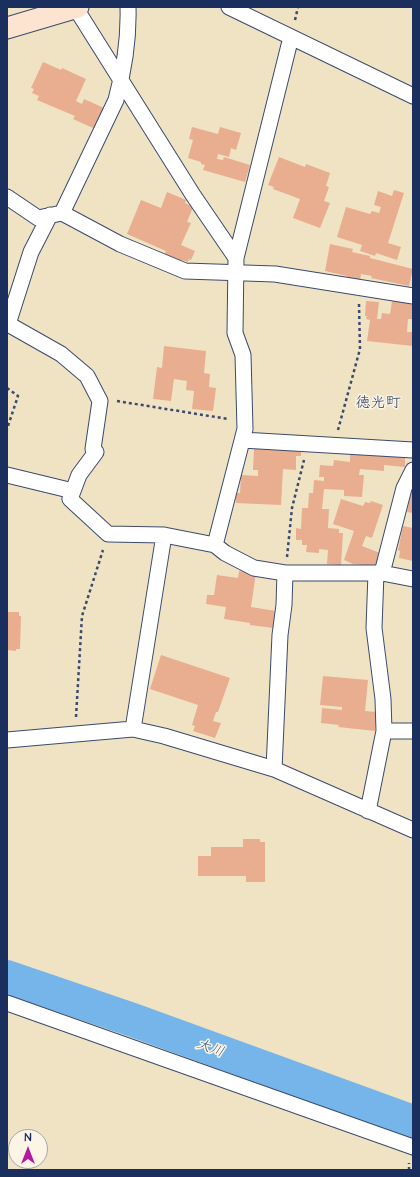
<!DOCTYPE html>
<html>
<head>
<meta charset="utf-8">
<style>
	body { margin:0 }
	#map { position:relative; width:420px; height:1177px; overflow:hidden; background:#f0e3c4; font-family:"Architects Daughter",sans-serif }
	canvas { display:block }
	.frame { position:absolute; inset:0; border:8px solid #1b2f5e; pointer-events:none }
	.north { position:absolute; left:8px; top:1129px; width:40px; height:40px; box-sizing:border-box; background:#fcf5e5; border:1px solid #a2a6af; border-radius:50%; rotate:0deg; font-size:11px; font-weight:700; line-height:16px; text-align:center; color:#1b2f5e }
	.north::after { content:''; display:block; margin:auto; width:14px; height:18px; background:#b5179e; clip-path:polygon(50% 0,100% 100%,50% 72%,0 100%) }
</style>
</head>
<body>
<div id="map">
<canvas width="420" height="1177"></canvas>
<div class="frame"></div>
<div class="north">N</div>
</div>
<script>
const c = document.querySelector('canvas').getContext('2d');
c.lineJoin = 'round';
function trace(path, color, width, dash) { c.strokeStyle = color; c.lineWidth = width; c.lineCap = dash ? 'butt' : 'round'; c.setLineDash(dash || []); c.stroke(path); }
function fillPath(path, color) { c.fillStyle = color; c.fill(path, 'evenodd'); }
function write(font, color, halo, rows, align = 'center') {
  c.font = font + ' "Architects Daughter","Klee One",sans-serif'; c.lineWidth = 3; c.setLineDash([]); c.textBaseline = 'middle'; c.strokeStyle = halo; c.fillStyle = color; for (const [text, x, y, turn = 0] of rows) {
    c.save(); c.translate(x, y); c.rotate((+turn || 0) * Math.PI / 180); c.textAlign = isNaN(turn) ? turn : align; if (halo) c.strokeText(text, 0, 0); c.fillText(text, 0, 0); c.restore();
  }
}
trace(new Path2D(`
	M7,977L133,1020L413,1122`), '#75b5e9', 34);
fillPath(new Path2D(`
	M43,62L61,70L62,68L86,79L76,101L82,104L84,99L104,108L95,129L73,119L75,116L37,100L39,96L32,93L34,89L31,88Z
	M192,127L218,134L220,127L241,133L236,150L231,148L229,157L218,154L217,159L223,160L224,157L250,165L245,182L203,170L205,165L201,164V162L188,158L193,140L189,139Z
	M279,157L305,167L306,164L330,173L326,186L329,187L324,201L330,203L320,228L293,218L300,199L273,189L274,187L268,185Z
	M394,190L404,193L388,243L401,247L397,260L376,253L375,256L360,251L362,245L337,237L346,207L370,214L372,211L379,213L381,207L374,205L378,191L392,196Z
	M167,192L186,200L185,203L193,207L187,222L191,223L181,245L195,251L191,260L189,259L188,262L182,260L181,263L164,256L166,251L127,234L141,200L161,208Z
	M330,244L353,249L352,252L370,256V258L413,269L409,286L371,278L372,276L361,274L360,282L347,279V276L325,271Z
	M366,301L379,302L377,319H381L382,313L390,314L392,301L411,302V305H413V319H408L407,332H413V346L367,341L370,320L366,319L367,316H365Z
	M164,346L206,351L204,373L210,374L209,387L216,388L213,411L192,409L194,391L186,390L187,381L174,379L171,401L153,399L157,367L162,368Z
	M254,449L301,450V456H296V470L283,469L281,505L236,503V493H240L241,475L258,476V470H253Z
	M350,453L405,457V467L384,465V471L360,469L359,475H364L362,497L344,496V490L324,489L322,509H329L328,528L339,529V533H343L341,565L327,564L328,550L319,549V553L306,552L307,545H302V540H296V528L301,529L302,508H308L309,493H313L314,480L324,481V477H319L320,465L333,466L334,460L350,462Z
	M412,487H413V513L407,512Z
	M341,499L363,506L365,502L370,503L371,501L383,505L372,538L366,536L362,546L380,553L376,566L353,564L344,560L354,531L333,524Z
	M403,526L413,528V561L399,558L400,551L398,550Z
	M239,571L256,573L251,607L276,611L273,628L250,625V623L224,619L226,607L206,604L207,595H214L217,575L238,578Z
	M8,612H19V616H21L20,649H16V651L7,650Z
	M161,655L230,678L218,712H216L213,721L221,723L215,738L193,731L195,726L192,725L198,705L150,689Z
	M323,676L368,680L365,711L377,712L375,731L338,727L339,725L321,723L322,708L342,710V707L320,705Z
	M243,839H260V842H265V882H246V876H198V856H211V847H243Z`), '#e9ad90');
const street = new Path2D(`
	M75,7L193,195L236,258L235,333L243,355L245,429L215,545
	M229,7L413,96
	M7,197L38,218L62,213L120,244L185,271L275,274L413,296
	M62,213L116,100C124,70 129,39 128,7
	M50,215L31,252L8,324L61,354L87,376L100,401L93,449L96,452L79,475L73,491
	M236,258L291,37
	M242,440L413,450
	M7,475L73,491L70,499L108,534L164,535L215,545L225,553L254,568L285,573H382L413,579
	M382,573L404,488L413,470
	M133,729L164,535
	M384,731H413
	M7,740L133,729L164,736L274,769L413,830
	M274,769L280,635L284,605L285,573
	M368,811L384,731L383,699L374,628L376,573
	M7,1003L413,1147`);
const secondary = new Path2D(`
	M7,28L78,7`);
trace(street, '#3b4a6d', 17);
trace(secondary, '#3b4a6d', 23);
trace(new Path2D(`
	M295,20L298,7
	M7,388L18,396L7,429
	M117,401L228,419
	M338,430L360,349L359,304
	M287,557L292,508L304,460
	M76,717L82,616L103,550
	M409,1170V1163`), '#3b4a6d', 2.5, [3, 3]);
trace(street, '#fff', 15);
trace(secondary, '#fde4d1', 21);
write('italic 14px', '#365788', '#fcf5e5', [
	["大川",210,1049,20]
]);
write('15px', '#1b2f5e', '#fcf5e5', [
	["徳光町",378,404]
]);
</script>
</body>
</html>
